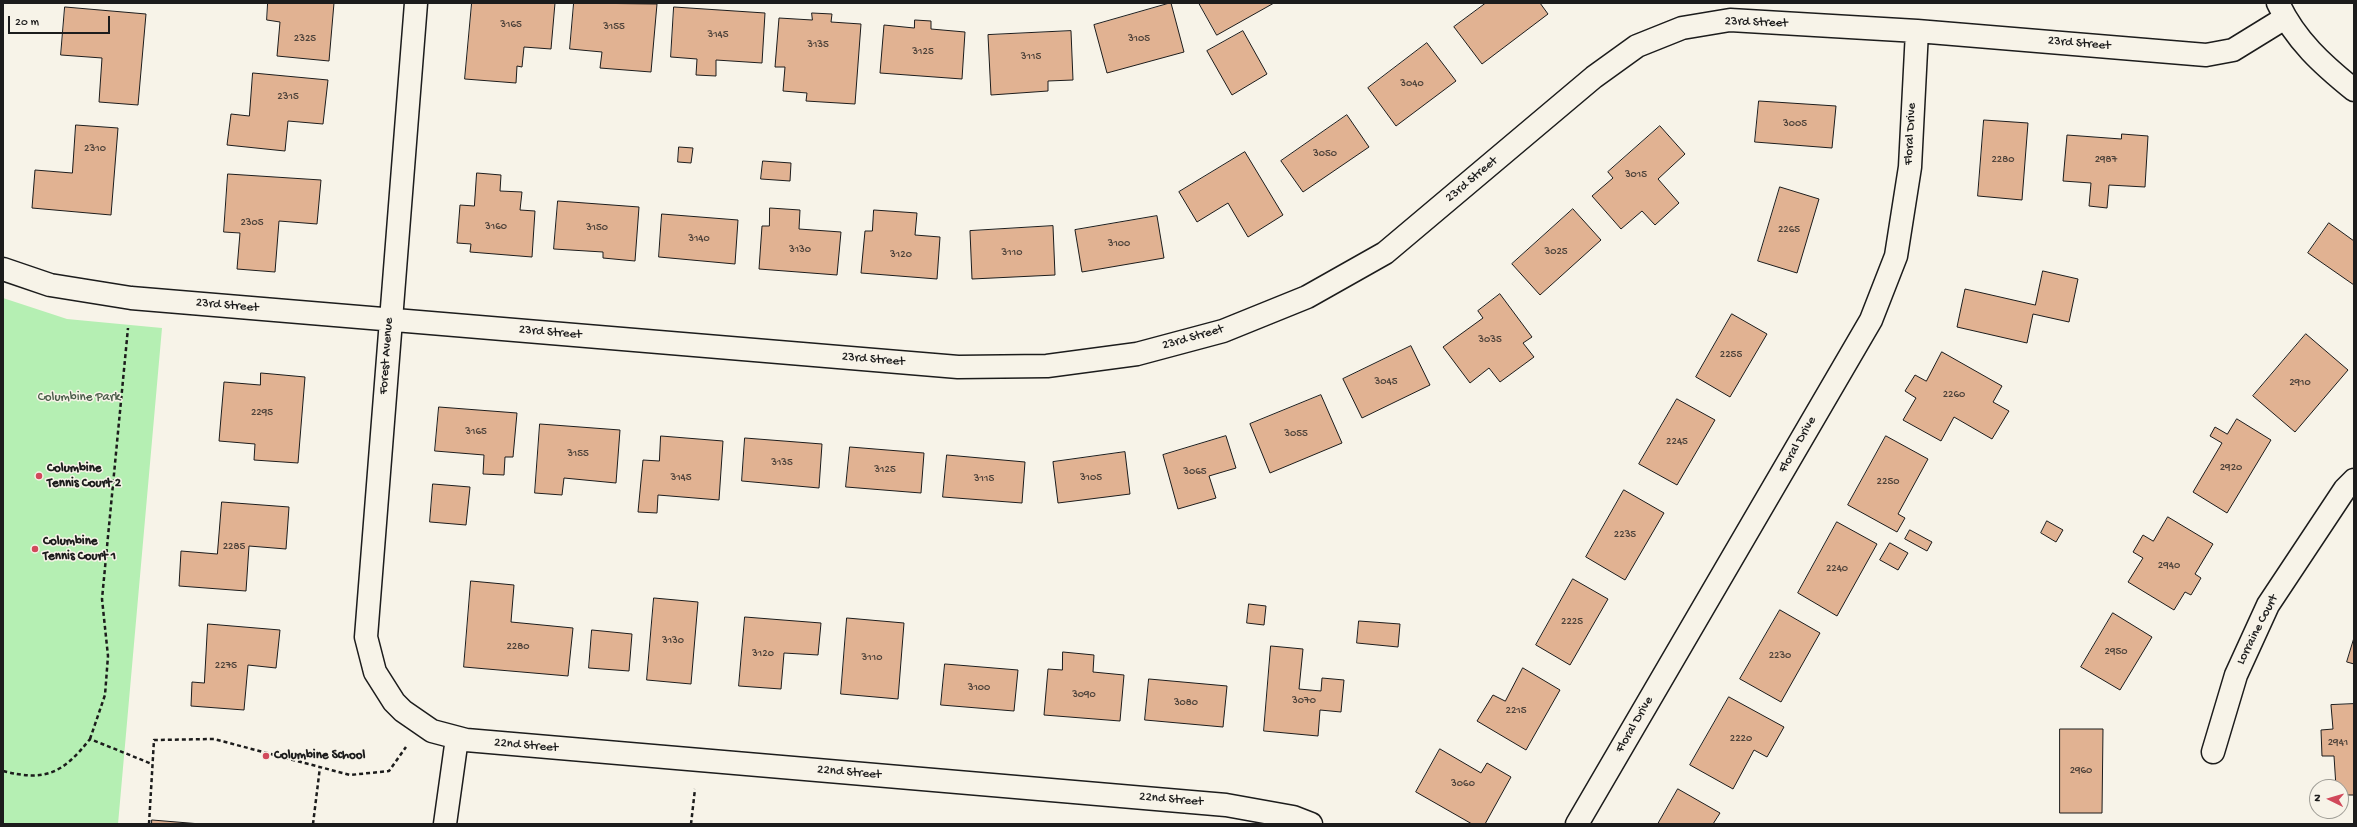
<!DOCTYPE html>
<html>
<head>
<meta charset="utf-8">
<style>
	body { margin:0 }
	#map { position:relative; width:2357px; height:827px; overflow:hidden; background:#f7f3e8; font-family:"Gochi Hand",sans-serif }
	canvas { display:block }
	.frame { position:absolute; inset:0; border:4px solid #1c1c1c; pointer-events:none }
	.north { position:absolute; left:2309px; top:779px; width:40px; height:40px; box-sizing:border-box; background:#f7f3e8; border:1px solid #9f9d96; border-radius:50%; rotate:275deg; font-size:11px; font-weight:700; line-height:16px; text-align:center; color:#1c1c1c }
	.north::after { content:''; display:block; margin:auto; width:14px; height:18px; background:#d1495b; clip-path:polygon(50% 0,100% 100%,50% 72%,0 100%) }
	.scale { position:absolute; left:8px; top:16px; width:102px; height:18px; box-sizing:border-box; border:2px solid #1c1c1c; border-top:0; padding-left:5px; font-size:12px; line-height:14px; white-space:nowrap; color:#1c1c1c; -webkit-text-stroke:3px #f7f3e8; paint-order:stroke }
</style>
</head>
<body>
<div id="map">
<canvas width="2357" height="827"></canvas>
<div class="frame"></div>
<div class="north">N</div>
<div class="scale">20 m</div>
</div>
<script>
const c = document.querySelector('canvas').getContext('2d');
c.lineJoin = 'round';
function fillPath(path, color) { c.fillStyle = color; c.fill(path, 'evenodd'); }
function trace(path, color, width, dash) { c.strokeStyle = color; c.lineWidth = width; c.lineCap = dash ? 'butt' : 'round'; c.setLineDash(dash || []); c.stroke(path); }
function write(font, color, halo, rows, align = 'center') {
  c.font = font + ' "Gochi Hand",sans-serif'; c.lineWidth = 3; c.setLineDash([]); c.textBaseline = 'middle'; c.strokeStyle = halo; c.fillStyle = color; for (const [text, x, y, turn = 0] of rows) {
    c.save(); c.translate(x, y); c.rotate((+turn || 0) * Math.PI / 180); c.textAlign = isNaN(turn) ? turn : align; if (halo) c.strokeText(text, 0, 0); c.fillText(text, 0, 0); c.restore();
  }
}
fillPath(new Path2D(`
	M3,298L67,319L162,328L118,824H3Z`), '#b5efb3');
const building = new Path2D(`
	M268,3H334L329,61L277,56L280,22L267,20Z
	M472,3H555L551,49L524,47L522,67L517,66L516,83L465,79Z
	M574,3L657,4L651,72L600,68L602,52L570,49Z
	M1171,3L1184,52L1107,73L1094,25Z
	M1199,3H1274L1217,35Z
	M1486,3H1540L1548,14L1482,64L1454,27Z
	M65,7L146,14L138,105L99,102L102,58L61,55Z
	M674,7L765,13L762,63L716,60V76L696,75L697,59L671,57Z
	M812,13L832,14L831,22L861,24L855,104L806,101L807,93L783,91L785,67H775L779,18L812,20Z
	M915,20L931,21V29L965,32L962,79L880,73L884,25L914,28Z
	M1071,31L1073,80L1048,81V91L991,95L988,35Z
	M1243,31L1267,74L1232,95L1207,51Z
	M1427,43L1456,81L1396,126L1368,88Z
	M253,73L328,80L323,124L288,121L285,151L227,145L231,114L249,116Z
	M1759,101L1836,106L1832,148L1755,142Z
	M1347,115L1369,147L1303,192L1281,161Z
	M1984,120L2028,123L2022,200L1978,196Z
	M76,125L118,128L111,215L32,208L35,170L72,173Z
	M1660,126L1685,154L1658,179L1679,203L1655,225L1642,211L1621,229L1592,196L1613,178L1608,172Z
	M2122,134L2148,136L2145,187L2109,185L2107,208L2089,206L2091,183L2063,181L2067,135L2121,139Z
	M679,147L693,148L691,163L678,162Z
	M1245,152L1283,215L1248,237L1228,203L1197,222L1179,192Z
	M763,161L791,163L790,181L761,179Z
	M477,173L501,175L500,191L522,192L520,210L535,211L532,257L470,252L471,244L457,243L460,205L474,206Z
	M228,174L321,180L317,224L279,221L275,272L237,269L240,233L224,232Z
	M1780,187L1819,199L1797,273L1758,261Z
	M558,201L639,207L635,261L603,258V252L554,249Z
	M770,208L800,210L799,229L841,232L837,275L759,269L762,226H769Z
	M1573,209L1601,240L1540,295L1512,264Z
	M874,210L917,213L915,235L940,237L937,279L861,273L865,231H872Z
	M662,214L738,220L735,264L659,257Z
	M1157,216L1164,258L1082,272L1075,230Z
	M2329,223L2354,241V285L2308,253Z
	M1053,226L1055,275L972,279L970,231Z
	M2043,271L2078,279L2069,322L2033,314L2027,343L1957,327L1965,289L2035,305Z
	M1500,294L1532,337L1523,343L1534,357L1500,382L1489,368L1470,383L1443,347L1483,318L1478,311Z
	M1732,314L1767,334L1730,397L1696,377Z
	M2306,334L2348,370L2295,432L2253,396Z
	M1411,346L1430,385L1362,418L1343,379Z
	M1942,352L2002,386L1993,402L2009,411L1992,439L1954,417L1941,441L1903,420L1916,398L1905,391L1915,375L1926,381Z
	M261,373L305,377L298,463L254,460L255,444L219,441L224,382L260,385Z
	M1321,395L1342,443L1270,473L1250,424Z
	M1677,399L1715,420L1677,485L1639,464Z
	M439,407L517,413L513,457H505L504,475L483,474L484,455L435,451Z
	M2237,419L2271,440L2227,513L2193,492L2222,443L2210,436L2215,427L2227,434Z
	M540,424L620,430L616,483L564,478L562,495L535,493Z
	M661,436L723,441L719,500L658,495L657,513L638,512L643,460L659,461Z
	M1226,436L1236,468L1209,476L1216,498L1178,509L1163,455Z
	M1886,436L1928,459L1898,514L1905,518L1897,532L1848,505Z
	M745,438L822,444L819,488L742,481Z
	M850,447L924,453L921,493L846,487Z
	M1125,452L1130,494L1058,503L1053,462Z
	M947,455L1025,462L1022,503L943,497Z
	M433,484L470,487L466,525L430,522Z
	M1624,490L1664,513L1625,580L1586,557Z
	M222,502L289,507L286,549L249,546L246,591L179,586L181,551L217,554Z
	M2168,517L2213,544L2195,574L2201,578L2191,595L2185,592L2174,610L2128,582L2143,558L2133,552L2143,535L2153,541Z
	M2047,521L2063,530L2056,542L2041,533Z
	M1837,522L1877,544L1837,616L1798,593Z
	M1910,530L1932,542L1927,551L1905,539Z
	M1890,543L1908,553L1898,570L1880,560Z
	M1573,579L1608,599L1570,665L1536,645Z
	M471,581L514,585L511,622L573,628L568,676L464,667Z
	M654,598L698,602L691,684L647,680Z
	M1249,604L1266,606L1264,625L1247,623Z
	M1780,610L1820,633L1781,702L1740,679Z
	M2113,613L2152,637L2120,690L2081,667Z
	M745,617L821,623L818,655L784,653L781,689L739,686Z
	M847,618L904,623L898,699L841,694Z
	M1359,621L1400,624L1398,647L1357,643Z
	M208,624L280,630L276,668L248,665L244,710L191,706L192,682L204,683Z
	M592,630L632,634L629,671L589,668Z
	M2354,638V664L2347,662Z
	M1271,646L1303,649L1299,689L1321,691L1322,678L1344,680L1341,712L1320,710L1318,736L1264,731Z
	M1063,652L1094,655L1093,672L1124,675L1120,721L1044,715L1048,669L1062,670Z
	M945,664L1018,670L1014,711L941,705Z
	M1523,668L1560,690L1526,750L1477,721L1493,695L1505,701Z
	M1149,679L1227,686L1223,727L1145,720Z
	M1729,697L1784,727L1767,757L1754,750L1733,789L1690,765Z
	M2354,704V795H2341V787H2336L2334,756H2322L2321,730L2333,729L2331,705Z
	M2060,729H2103L2102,813H2060Z
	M1440,749L1481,773L1487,763L1511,777L1485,824H1472L1416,792Z
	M1678,789L1720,813L1713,824H1658Z
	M152,820L201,824H152Z`);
fillPath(building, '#e1b292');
trace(building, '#1c1c1c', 1);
const minor = new Path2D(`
	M416,3L366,637L375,672L394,702L403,711L432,731L466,740L1226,805L1293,817L1311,824
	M2278,3C2295,40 2323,65 2354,90
	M3,269L50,285L131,298L958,367L1047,366L1137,354L1223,331L1307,297L1385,253L1594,77L1637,46L1682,28L1730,20L1917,31L2206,55L2233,50L2285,18
	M2213,752L2236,675L2268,605L2345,489L2354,480
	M445,824L457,738
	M1577,824L1871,320L1896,256L1910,167L1917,31`);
trace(minor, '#1c1c1c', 25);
trace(new Path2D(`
	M90,739L105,695L108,656L102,599L128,328
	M3,771C46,782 63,773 90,739L152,764
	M149,824L154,740L214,739L350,775L389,771L406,747
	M313,824L320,767
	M691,824L695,789`), '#1c1c1c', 2.5, [4, 3]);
trace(minor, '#f7f3e8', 22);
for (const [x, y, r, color] of [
	[39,476,4,"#d1495b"],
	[35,549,4,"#d1495b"],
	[266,756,4,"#d1495b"]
]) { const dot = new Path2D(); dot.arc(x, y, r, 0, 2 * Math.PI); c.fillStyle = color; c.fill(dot); trace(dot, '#f7f3e8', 1.5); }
write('11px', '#4d423a', null, [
	["3165",511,25],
	["3155",614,27],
	["3145",718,35],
	["2325",305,39],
	["3105",1139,39],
	["3135",818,45],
	["3125",923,52],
	["3115",1031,57],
	["3040",1412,84],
	["2315",288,97],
	["3005",1795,124],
	["2310",95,149],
	["3050",1325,154],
	["2280",2003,160],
	["2987",2106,160],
	["3015",1636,175],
	["2305",252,223],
	["3160",496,227],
	["3150",597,228],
	["2265",1789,230],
	["3140",699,239],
	["3100",1119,244],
	["3130",800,250],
	["3025",1556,252],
	["3110",1012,253],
	["3120",901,255],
	["3035",1490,340],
	["2255",1731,355],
	["3045",1386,382],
	["2910",2300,383],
	["2260",1954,395],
	["2295",262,413],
	["3165",476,432],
	["3055",1296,434],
	["2245",1677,442],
	["3155",578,454],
	["3135",782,463],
	["2920",2231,468],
	["3125",885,470],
	["3065",1195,472],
	["3145",681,478],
	["3105",1091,478],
	["3115",984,479],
	["2250",1888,482],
	["2235",1625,535],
	["2285",234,547],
	["2940",2169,566],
	["2240",1837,569],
	["2225",1572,622],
	["3130",673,641],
	["2280",518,647],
	["2950",2116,652],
	["3120",763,654],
	["2230",1780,656],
	["3110",872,658],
	["2275",226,666],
	["3100",979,688],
	["3090",1084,695],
	["3070",1304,701],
	["3080",1186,703],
	["2215",1516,711],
	["2220",1741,739],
	["2941",2338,743],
	["2960",2081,771],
	["3060",1463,784]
]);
write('13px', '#1c1c1c', '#f7f3e8', [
	["23rd Street",1756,23,2],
	["23rd Street",2079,44,5],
	["Floral Drive",1911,134,-87],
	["23rd Street",1472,180,-40],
	["23rd Street",227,306,5],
	["23rd Street",550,333,5],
	["23rd Street",1193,338,-16],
	["Forest Avenue",387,356,-86],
	["23rd Street",873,360,5],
	["Floral Drive",1798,445,-60],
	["Lorraine Court",2258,630,-63],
	["Floral Drive",1635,725,-60],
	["22nd Street",526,746,5],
	["22nd Street",849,773,5],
	["22nd Street",1171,800,5]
]);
write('13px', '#4a5b49', '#f7f3e8', [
	["Columbine Park",79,398]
]);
write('bold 13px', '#1c1c1c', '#f7f3e8', [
	["Columbine",47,469],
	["Tennis Court 2",47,484],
	["Columbine",43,542],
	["Tennis Court 1",43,557],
	["Columbine School",274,756]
], 'left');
</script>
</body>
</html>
